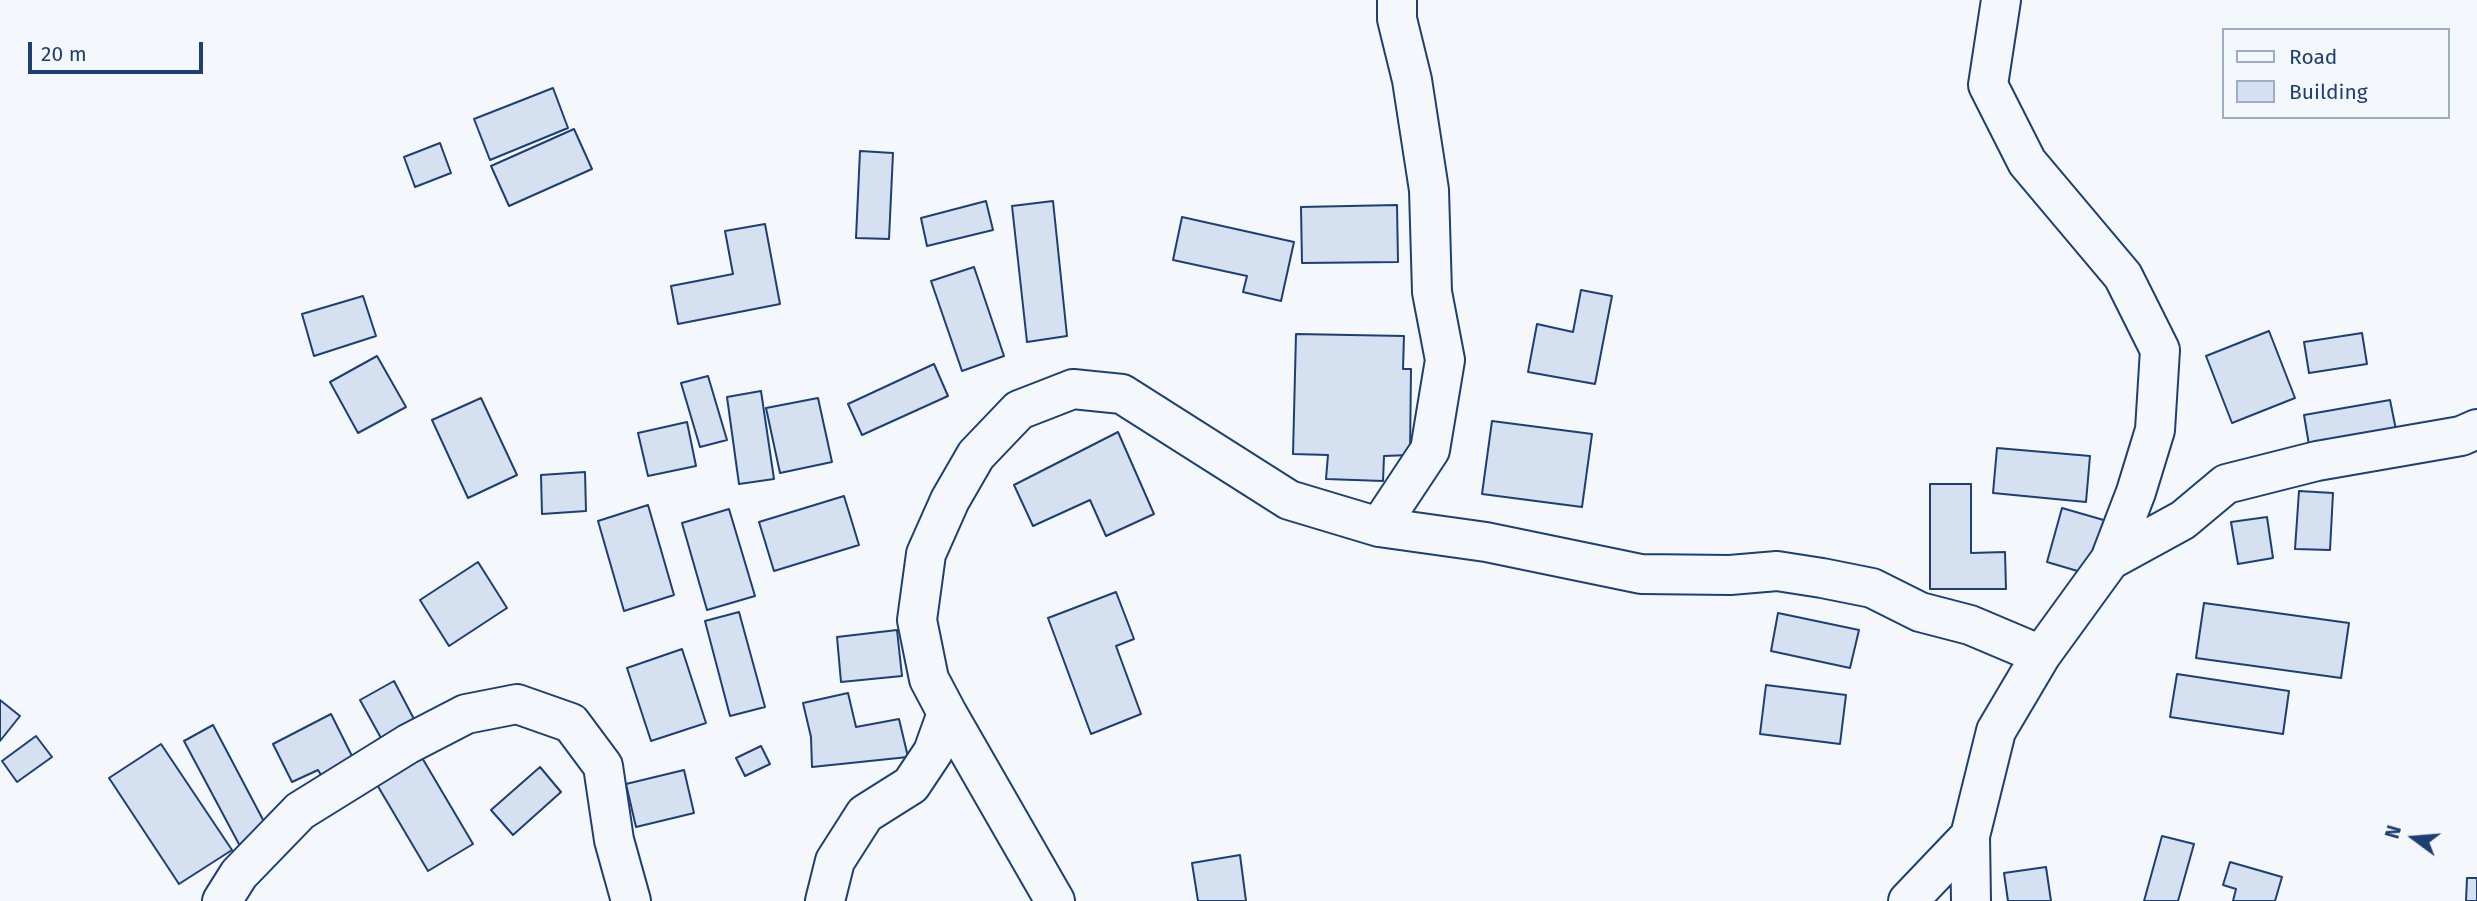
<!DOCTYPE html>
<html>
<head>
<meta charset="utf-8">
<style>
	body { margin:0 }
	#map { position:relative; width:2477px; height:901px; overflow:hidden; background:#f4f7fb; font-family:"Fira Sans",sans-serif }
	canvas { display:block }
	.legend { position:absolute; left:2222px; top:28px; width:228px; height:91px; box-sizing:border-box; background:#f4f7fb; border:2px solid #9eadc5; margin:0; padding:9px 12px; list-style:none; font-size:21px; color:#1d3f73 }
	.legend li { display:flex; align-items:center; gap:14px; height:35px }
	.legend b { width:35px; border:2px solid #9eadc5 }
	.north { position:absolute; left:2379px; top:803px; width:70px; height:70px; -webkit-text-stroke:5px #f4f7fb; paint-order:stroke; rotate:286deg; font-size:19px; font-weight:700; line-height:28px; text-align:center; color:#1d3f73 }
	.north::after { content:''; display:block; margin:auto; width:24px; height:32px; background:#1d3f73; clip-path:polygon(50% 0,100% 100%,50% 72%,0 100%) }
	.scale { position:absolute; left:28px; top:42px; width:175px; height:32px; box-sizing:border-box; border:4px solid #1d3f73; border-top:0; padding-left:9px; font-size:21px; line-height:24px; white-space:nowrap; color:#1d3f73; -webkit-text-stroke:5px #f4f7fb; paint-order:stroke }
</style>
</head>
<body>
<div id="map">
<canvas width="2477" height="901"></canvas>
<ul class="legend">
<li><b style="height:9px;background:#f4f7fb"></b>Road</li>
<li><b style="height:19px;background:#d5e0f0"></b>Building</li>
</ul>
<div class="north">N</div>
<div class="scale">20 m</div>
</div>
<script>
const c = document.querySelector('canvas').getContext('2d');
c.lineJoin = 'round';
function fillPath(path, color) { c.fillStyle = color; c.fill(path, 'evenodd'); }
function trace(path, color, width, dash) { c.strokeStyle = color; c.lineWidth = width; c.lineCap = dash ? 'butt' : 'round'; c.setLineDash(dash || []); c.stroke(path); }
const building = new Path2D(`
	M553,88L568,128L490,160L474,119Z
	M574,129L592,169L509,206L491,166Z
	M440,143L451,173L415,187L404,157Z
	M860,151L893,153L889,239L856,238Z
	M986,201L993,230L927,246L921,218Z
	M1053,201L1067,336L1027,342L1012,206Z
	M1397,205L1398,262L1302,263L1301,207Z
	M1182,217L1294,242L1281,301L1243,292L1247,276L1173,260Z
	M765,224L780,304L678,324L671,286L733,274L725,231Z
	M974,267L1004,356L962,371L931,281Z
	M1581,290L1612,296L1595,384L1528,372L1537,324L1573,332Z
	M363,296L376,336L314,356L302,314Z
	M2269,331L2295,398L2232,423L2206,356Z
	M2362,333L2367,364L2309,373L2304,342Z
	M1296,334L1404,336L1403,369H1411L1410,455L1384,456L1383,481L1326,479L1328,455L1293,454Z
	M377,356L406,407L358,433L330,382Z
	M934,364L948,396L862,435L848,404Z
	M708,376L727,440L700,447L681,383Z
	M761,391L774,479L739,484L727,397Z
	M481,398L517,475L468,498L432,420Z
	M818,398L832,462L780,473L766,408Z
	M2390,400L2396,430L2309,445L2304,415Z
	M1492,421L1592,434L1582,507L1482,494Z
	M687,422L696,466L648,476L638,433Z
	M1118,432L1154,514L1106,536L1090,500L1033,526L1014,485Z
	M1997,448L2090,456L2086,502L1993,493Z
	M585,472L586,511L542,514L541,475Z
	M1930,484H1971V553L2005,552L2006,589H1930Z
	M2299,491L2333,493L2330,550L2295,549Z
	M844,496L859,545L774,571L759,522Z
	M648,505L674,595L624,611L598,521Z
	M2062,508L2107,521L2091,575L2047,562Z
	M729,509L755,596L707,610L682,523Z
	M2267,517L2273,558L2238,564L2231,522Z
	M478,562L507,608L449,646L420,600Z
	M1116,592L1134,639L1116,646L1141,714L1091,734L1048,618Z
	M2204,603L2349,623L2341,678L2196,658Z
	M739,612L765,707L730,716L705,621Z
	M1778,613L1859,630L1850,668L1771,651Z
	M897,630L902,676L841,682L837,637Z
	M682,649L706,723L651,741L627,668Z
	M2177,674L2289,691L2283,734L2170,717Z
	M394,681L414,719L381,738L360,700Z
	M1766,685L1846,695L1840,744L1760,734Z
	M848,693L856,727L899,719L908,757L812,767L811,737L803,703Z
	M0,700L20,716L0,741Z
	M331,714L356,764L324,780L318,770L292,782L273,744Z
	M213,725L270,833L241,848L184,741Z
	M36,736L52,757L17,782L2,761Z
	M161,744L232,850L179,884L109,778Z
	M761,746L770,764L745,776L736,758Z
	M421,756L473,844L428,871L376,783Z
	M540,767L561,792L513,835L491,810Z
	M684,770L694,813L636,827L626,784Z
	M2162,836L2194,844L2178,901H2144Z
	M1240,855L1246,901H1198L1192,863Z
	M2230,862L2282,877L2275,901H2233L2236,889L2223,885Z
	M2046,867L2051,901H2008L2004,873Z
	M2467,878H2477V901H2466Z`);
fillPath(building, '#d5e0f0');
trace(building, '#1d3f73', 2);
const street = new Path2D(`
	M1379,527L1430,450L1445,360L1432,292L1429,190L1412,80L1397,19V0
	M2110,560L2183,520L2226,484L2317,461L2461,436L2477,429
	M947,713L1055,901
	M222,901L239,874L300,811L408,744L466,714L517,704L571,723L603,766L614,840L631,901
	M825,901L835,861L865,814L911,785L933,752L947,713L929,679L917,620L926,554L950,500L976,455L1019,410L1073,389L1122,394L1289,500L1379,527L1486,542L1641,574L1730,575L1777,571L1822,578L1872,588L1920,612L1970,625L2041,655
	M1908,901L1970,836
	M1971,901L1970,836L1996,731L2041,655L2110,560L2136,492L2155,430L2160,350L2123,276L2027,162L1988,85L2001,0`);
trace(street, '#1d3f73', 42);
trace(street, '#f4f7fb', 38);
</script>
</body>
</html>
